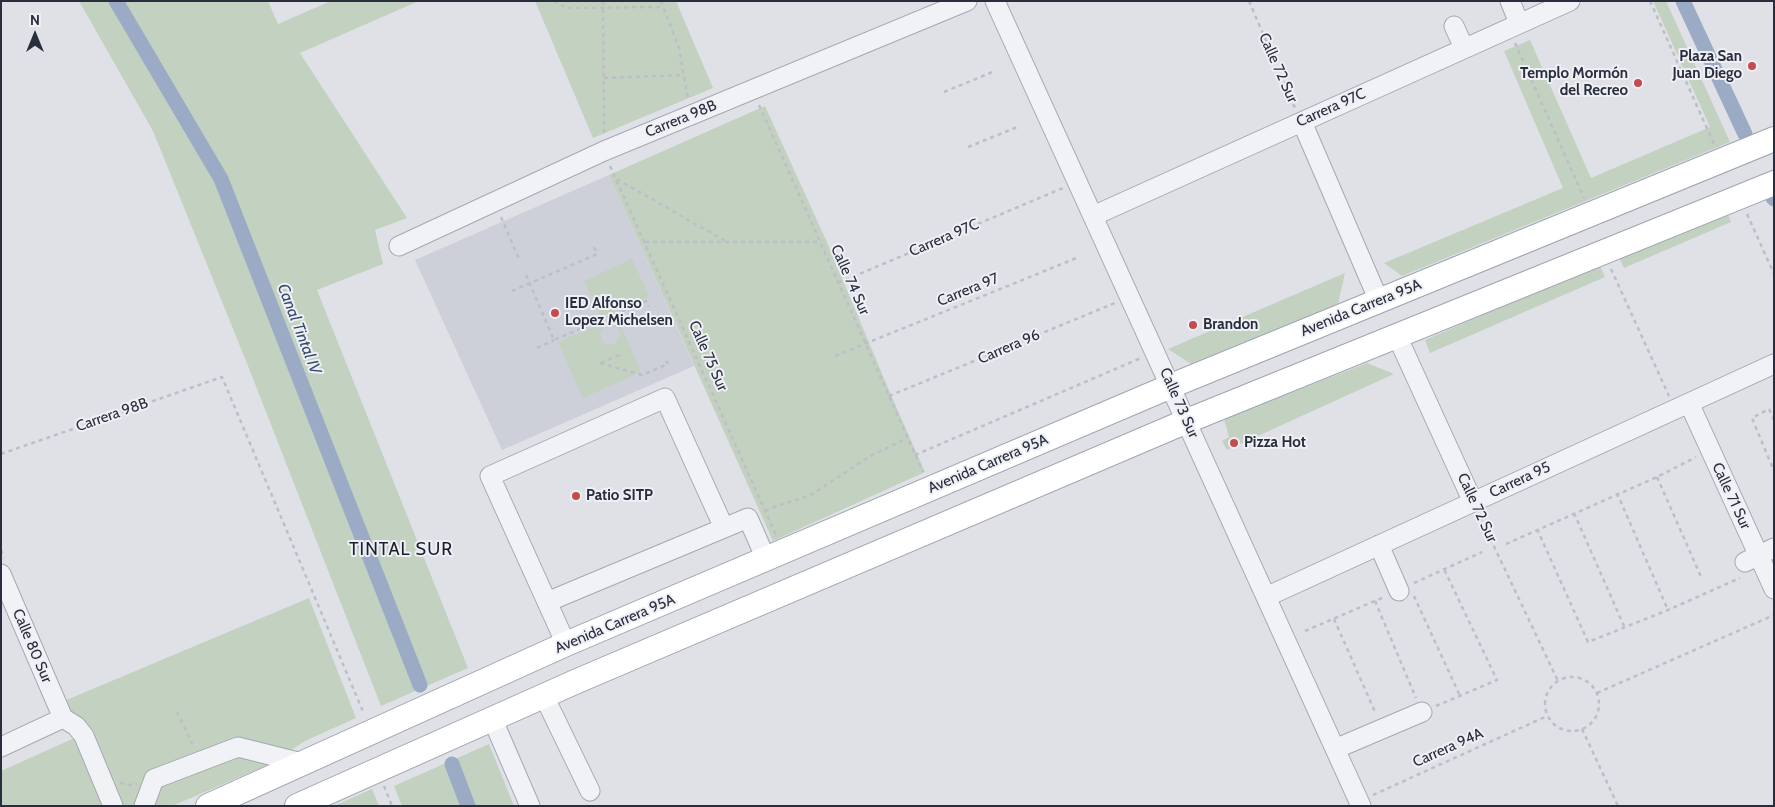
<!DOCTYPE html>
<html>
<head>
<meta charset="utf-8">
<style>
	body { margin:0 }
	#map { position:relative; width:1775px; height:807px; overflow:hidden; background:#dfe1e7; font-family:Cabin,sans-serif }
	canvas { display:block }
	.frame { position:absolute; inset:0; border:2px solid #292e3d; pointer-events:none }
	.north { position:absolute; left:10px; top:10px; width:50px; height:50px; -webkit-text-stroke:4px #eef0f5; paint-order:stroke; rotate:0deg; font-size:14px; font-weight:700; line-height:20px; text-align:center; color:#292e3d }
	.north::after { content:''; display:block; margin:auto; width:18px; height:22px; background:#292e3d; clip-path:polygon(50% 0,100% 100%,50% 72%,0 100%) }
</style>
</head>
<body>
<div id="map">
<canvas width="1775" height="807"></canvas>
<div class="frame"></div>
<div class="north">N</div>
</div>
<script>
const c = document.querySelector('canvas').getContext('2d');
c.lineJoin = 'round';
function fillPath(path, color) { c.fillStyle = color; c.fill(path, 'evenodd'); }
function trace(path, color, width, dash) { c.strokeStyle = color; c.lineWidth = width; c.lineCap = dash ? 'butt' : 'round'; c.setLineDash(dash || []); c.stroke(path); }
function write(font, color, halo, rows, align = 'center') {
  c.font = font + ' Cabin,sans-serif'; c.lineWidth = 4; c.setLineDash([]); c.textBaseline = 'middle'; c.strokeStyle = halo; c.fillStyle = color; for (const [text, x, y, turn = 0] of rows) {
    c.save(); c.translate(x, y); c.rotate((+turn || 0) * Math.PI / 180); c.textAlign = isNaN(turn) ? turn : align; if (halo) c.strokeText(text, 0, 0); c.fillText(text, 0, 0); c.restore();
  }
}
fillPath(new Path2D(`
	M609,175L694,366L502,450L415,260Z`), '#cdd0d9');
fillPath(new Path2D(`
	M79,1H268L278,24L331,1H419L300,53L407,218L375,230L383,264L317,290L468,668L381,706L248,366L153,131Z
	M535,1H676L713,88L593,138Z
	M1653,1H1666L1730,142L1402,276L1384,263L1563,188L1504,51L1530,40L1591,178L1710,127Z
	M765,106L826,240L891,395L925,472L773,541L609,175Z
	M1726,210L1731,222L1624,268L1619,257Z
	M632,259L649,296L601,318L584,281Z
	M1599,264L1605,277L1430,353L1425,340Z
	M1345,273L1338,304L1191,364L1168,349Z
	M617,317L641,372L583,398L558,342ZM610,324L618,329L620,335L615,343C608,346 602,343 600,335L602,329Z
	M1367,363L1394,374L1227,450L1222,441L1229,437L1224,419Z
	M309,598L356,718L305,741L270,764L172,806H1V771L79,736L64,701Z
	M489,744L514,806H402L394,786Z
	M372,789L379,806H334Z`), '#c3d1c1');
trace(new Path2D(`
	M116,1L221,179L420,685
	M1683,1L1745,134
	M1773,198L1774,199
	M452,764L468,806`), '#9cabc5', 15);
const minor = new Path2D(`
	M995,1L1361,806
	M1510,1L1519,23
	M1454,26L1464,48
	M1302,122L1379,301
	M1093,216L1570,1
	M399,246L604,151L967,1
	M1397,336L1473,502
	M1689,403L1774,589
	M1379,545L1399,591
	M1745,562L1774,548
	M1,574L63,718
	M1266,597L1774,364
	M547,602L748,518L766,559
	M566,644L490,476L665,398L724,528
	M544,696L590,791
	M63,718L76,726L84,736L113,806
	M492,718L530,806
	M1,747L63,718
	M1335,749L1422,712
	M144,806L154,779L238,747L302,763`);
const major = new Path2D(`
	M208,806L566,644L1171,386L1774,139
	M297,806L575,682L1187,421L1774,183`);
trace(minor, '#a5a8b1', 21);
trace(major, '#9fa4b2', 26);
trace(new Path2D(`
	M554,1L567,8L663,7
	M603,1L604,135
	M661,1L679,48L688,99
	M1249,1L1295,108
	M1650,1L1714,144
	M1515,43L1584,198
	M604,78L684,75
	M944,92L995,71
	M759,105L923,472
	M968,147L1020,126
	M610,166L776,535
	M617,179L727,242
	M1747,214L1774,274
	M501,217L519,259
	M645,242H820
	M1611,269L1669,396
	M526,275L554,340L646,301L649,307
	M838,283L1063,188
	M512,291L597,254L593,245
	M537,348L554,340
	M835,356L1079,257
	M600,363L642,375L668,364L666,361
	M601,363L619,355L618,351
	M889,396L1115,303
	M1774,420L1769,409L1752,418L1774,471
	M1,454L222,377L364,714
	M915,455L1141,358
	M1657,477L1702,579
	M1617,493L1668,610
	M765,511L779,505L809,496L872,455L907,438
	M1574,513L1624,626
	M1480,517L1558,681
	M1537,529L1588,642L1668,610L1740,578
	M1506,544L1657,477L1696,457
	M1,550L4,558
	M1414,583L1482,552
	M1414,596L1460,696
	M1375,601L1416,698
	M1334,619L1376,714
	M1305,631L1384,597
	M1545 704a27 27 0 1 1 54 0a27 27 0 1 1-54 0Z
	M1597,693L1774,615
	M1436,706L1497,680L1444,569
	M177,712L194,748
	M1582,729L1618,806
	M120,783L130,785L137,784
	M384,786L392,806
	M1373,795L1547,716`), '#bdbfc6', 2.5, [4, 4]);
trace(minor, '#f1f2f6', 19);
trace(major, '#fff', 24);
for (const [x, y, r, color] of [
	[1752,66,5,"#c44c4f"],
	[1638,83,5,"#c44c4f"],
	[555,313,5,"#c44c4f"],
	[1193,325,5,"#c44c4f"],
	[1234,443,5,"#c44c4f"],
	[576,496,5,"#c44c4f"]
]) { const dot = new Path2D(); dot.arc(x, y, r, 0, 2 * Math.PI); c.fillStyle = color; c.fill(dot); trace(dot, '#eef0f5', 2); }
write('bold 15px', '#292e3d', '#eef0f5', [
	["Plaza San",1742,57,"right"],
	["Juan Diego",1742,74,"right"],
	["Templo Mormón",1628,74,"right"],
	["del Recreo",1628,91,"right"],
	["IED Alfonso",565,304],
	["Lopez Michelsen",565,321],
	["Brandon",1203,325],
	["Pizza Hot",1244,443],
	["Patio SITP",586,496]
], 'left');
write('15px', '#292e3d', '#eef0f5', [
	["Calle 72 Sur",1278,68,66],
	["Carrera 97C",1331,108,-24],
	["Carrera 98B",681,119,-22],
	["Carrera 97C",944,238,-23],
	["Calle 74 Sur",850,280,66],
	["Carrera 97",968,290,-22],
	["Avenida Carrera 95A",1361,308,-22],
	["Carrera 96",1009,347,-23],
	["Calle 75 Sur",708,356,66],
	["Calle 73 Sur",1179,403,66],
	["Carrera 98B",112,415,-19],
	["Avenida Carrera 95A",988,464,-23],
	["Carrera 95",1520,480,-25],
	["Calle 71 Sur",1731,496,65],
	["Calle 72 Sur",1477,508,65],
	["Avenida Carrera 95A",615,624,-23],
	["Calle 80 Sur",32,646,67],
	["Carrera 94A",1448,748,-24]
]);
write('italic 16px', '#36486e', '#eef0f5', [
	["Canal Tintal IV",299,329,69]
]);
c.letterSpacing = '1px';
write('18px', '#1b1f2e', '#eef0f5', [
	["TINTAL SUR",401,550]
]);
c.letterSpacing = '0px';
</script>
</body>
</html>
